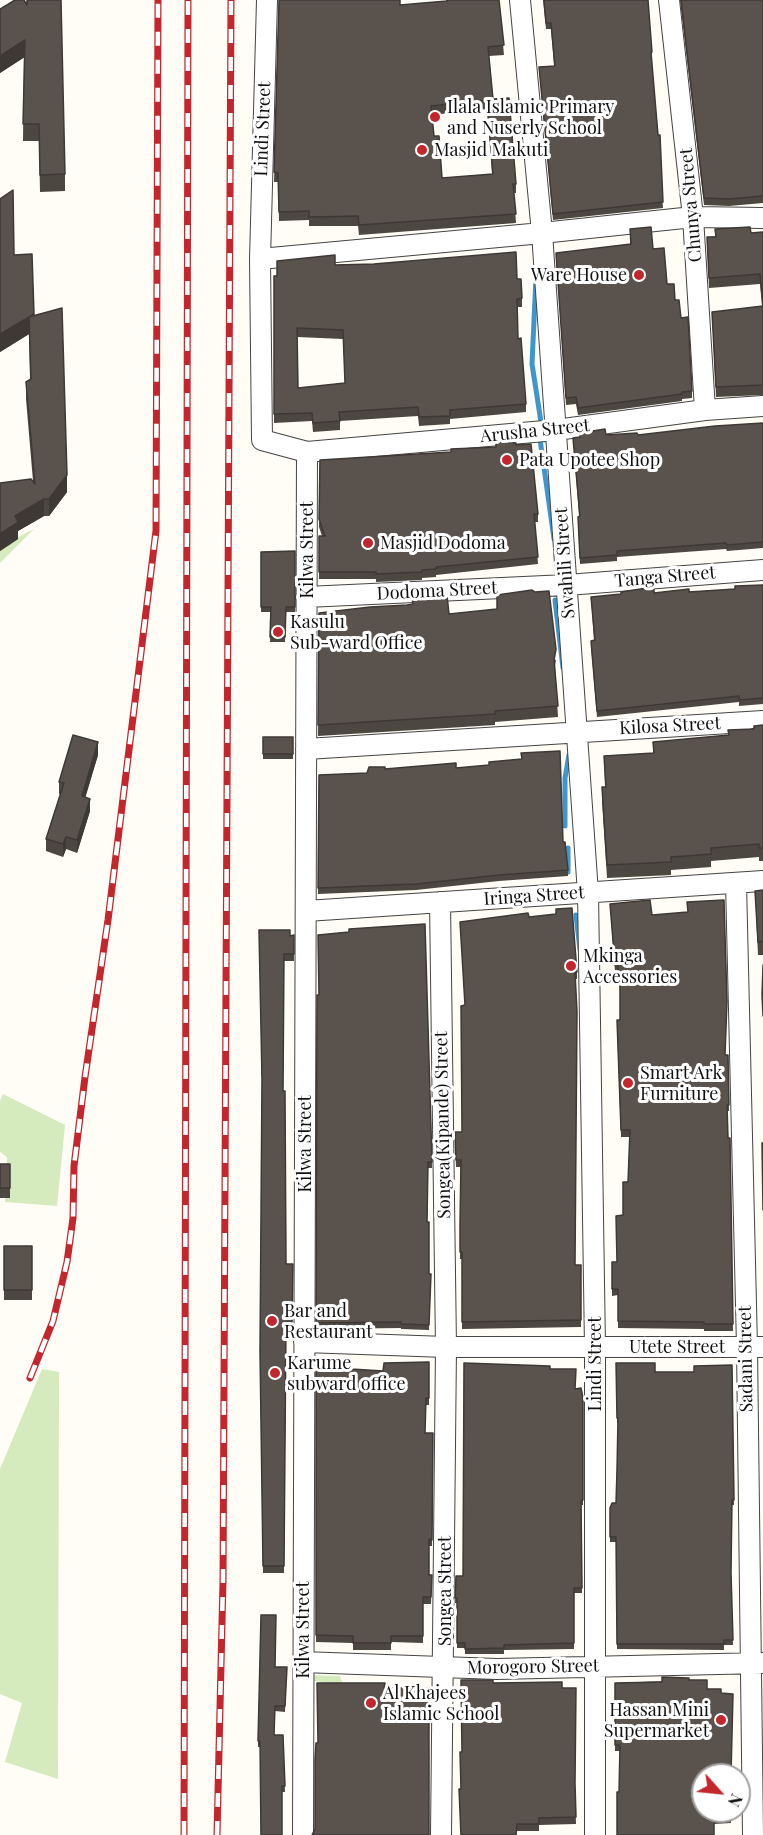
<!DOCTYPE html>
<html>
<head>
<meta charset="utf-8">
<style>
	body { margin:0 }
	#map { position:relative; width:763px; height:1835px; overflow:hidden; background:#fffdf5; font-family:"Playfair Display",serif }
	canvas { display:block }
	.north { position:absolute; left:691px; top:1763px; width:60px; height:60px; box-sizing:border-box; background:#fff; border:2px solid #a0a0a0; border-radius:50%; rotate:117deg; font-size:16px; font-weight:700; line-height:24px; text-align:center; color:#111 }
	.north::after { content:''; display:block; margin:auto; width:21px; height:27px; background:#c4262e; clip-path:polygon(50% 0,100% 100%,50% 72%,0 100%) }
</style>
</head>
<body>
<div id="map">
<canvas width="763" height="1835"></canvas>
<div class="north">N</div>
</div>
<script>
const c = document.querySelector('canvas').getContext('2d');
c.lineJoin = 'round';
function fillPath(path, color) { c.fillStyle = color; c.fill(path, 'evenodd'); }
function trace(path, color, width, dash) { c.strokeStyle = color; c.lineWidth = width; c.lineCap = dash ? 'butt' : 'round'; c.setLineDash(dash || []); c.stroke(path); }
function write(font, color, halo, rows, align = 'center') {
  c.font = font + ' "Playfair Display",serif'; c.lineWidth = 6; c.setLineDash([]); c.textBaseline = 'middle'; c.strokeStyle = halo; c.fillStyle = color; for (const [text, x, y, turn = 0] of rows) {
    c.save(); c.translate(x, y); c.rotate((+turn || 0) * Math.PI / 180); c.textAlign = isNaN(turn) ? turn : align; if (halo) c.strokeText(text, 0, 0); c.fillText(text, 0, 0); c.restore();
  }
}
fillPath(new Path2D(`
	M34,529L0,563V546Z
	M3,1094L65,1125L57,1206L5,1202L7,1157L0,1152V1101Z
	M42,1369L59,1372L58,1779L5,1762L22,1703L0,1694V1469Z
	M309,1675L340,1676L343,1685L309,1680Z`), '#d5ebbd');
trace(new Path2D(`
	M536,277L532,364L541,422L546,423
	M540,439L554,539
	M562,601L555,600L563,668
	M565,826V778L569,755
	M568,848V872
	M576,915L580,950`), '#3f96cf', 5);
const minor = new Path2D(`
	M267,0L260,259L262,440L307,452L556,430L705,410L763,406
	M520,0L542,233L588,893L595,1347V1835
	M669,0L693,217L705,410
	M260,259L542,233L693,217L763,218
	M306,597L567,585L763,570
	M306,749L763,721
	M736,883L747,1347L753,1835
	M440,902L446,1347L441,1835
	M306,911L763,881
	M304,1342L446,1347H763
	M302,1662L497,1669L763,1663
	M303,1835L307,452`);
trace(minor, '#444', 22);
trace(minor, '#fff', 20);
const rail = new Path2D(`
	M30,1378L53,1321L67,1262L73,1218L74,1166L85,1077L108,920L156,531L158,0
	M184,1835L188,0
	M217,1835L223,1581L231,0`);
trace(rail, '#c4262e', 7);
trace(rail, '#fff', 4.5, [14]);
fillPath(new Path2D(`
	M15,0L65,174V191L40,192L39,141H23L24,57L0,73V9Z
	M279,0L400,5L446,1V0H499L504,55L489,56L493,99L516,184V193H514L516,223L359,235L358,226H309V220L279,221L278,182H274ZM487,109L492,174L442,178L434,136L432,115Z
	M543,0H648L652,52V58H651L663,208L553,220L539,67L554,66L551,29H546Z
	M680,0H763V203L729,206L704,205Z
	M0,199L14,255L34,316L67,492L49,516H44L18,531V539L0,551V483L33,481L26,399V382L30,379L29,334L0,352Z
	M630,229L653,249L667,284L675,300L681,318L692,391V398L682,399V401L578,415L576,404L566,405L556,253L630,244Z
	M763,232V395L716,397L712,312L762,306L760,284L709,288L707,237Z
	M374,264L517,279L522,298V307H517L518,339L526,404V412L450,419V424L419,426L418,416L340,421V430L313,432L312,421L274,423V276L335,265ZM297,337L343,339L345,383L298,388Z
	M763,423V548L727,551L726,549L617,557V561L580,564L578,523L579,516L573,438L606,435H638Z
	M320,460L538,514V522H535L538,564L436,575V577L422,578V580L376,582V579H319V536H322L319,527Z
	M295,551V612H286L285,642H270L271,612H261V552Z
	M763,585V704L739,706V702L597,717L591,646V641H594L591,597L689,592L735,589Z
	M319,613L449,614L556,660L555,666L558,717L495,722V725L318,736Z
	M763,725V861H759V857L711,861V867L671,870V875L607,878L602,801V787H605L604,756L653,753V742L728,735Z
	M263,737H293V759H263Z
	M98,755L85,797L90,811L77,853L66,849L63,857L46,851V839L60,794H59V782Z
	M456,768L563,842L568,870V876L499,881L416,890L318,894L319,775L367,773L385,769Z
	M763,890V955H758L755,891Z
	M610,904L652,915L725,1055H728L729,1111H727L728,1138H730L733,1331H704V1329L618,1328V1295L612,1296V1262H617L628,1182L630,1137H621L617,1027L620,1020V991L618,972H615Z
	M529,917L577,972V979H575V1265H581V1327L462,1329V1259H460V1231L461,1167H456L455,1139L462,1132L465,1005Z
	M259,930L290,936L294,935V961H284L283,1091L286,1264H293L292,1328H286L284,1573H263L260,1357L262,1084Z
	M317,995L432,1162V1168H428L427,1222L429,1274V1330L401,1329V1328L316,1329Z
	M0,1164H10V1198H0Z
	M4,1246H32V1300H4Z
	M316,1362L351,1369L383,1371L429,1362V1405H426L425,1433H433L432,1546H429V1575H432L431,1604H423V1643L391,1642V1650H353V1643L316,1642Z
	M616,1363L655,1372H694L732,1365L734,1505H732L731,1575L733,1645H724V1650L617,1649L616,1542H610V1508L616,1503L618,1423H617Z
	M550,1369L575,1389L583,1398V1505H581L582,1593H574V1649L504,1650V1654H465V1648H457V1603H455L456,1576H463Z
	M275,1667H287L285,1712L275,1711L274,1735H283L285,1792H282L260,1747H258V1741Z
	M689,1680L707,1689L731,1811V1823L714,1824L620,1751H615V1683Z
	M493,1683L562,1688L575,1785L576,1824L539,1825V1831H517L461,1789L462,1752Z`), '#4d4742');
fillPath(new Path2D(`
	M25,40V57L0,73V56Z
	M34,314V331L0,352V334Z
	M67,475V492L49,516V499Z
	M44,499V516L18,531V539L0,551V534L15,516Z
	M98,742V755L82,809V796Z
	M90,799V811L77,853V840Z
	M66,837V849L63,857V844Z`), '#3f3936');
const building = new Path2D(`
	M15,0H24L27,5V0H61L65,174L40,175L39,124H23L25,40L0,56V9Z
	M279,0H400V5L447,1V0H499L504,45L488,47L493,99L509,98L516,184H513L516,214L359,225L358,216L309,217V211L279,212L278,173L274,172ZM487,100L493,174L442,178L439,136H434L431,106Z
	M544,0H648L652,52H651L658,135H660L663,202L553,214L539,67L555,66L551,23H546Z
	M681,0H763V196L729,199L704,198Z
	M13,190L14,255L32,254L34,314L0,334V199Z
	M651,227L653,249L664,248L667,284H674L675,300H679L681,318L688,317L692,391L682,392V394L578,408L576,397L566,398L556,253L631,244L630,229Z
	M750,227L751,233L763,232V385L716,387L712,312L763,306L760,274L709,278L707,237H716L715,229Z
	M516,252L517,279H521L522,298L517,299L518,339L521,338L526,404L450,410V416L419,417L418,407L339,412L340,421L313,423L312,413L274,414V276H277V261L335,255V265L374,264ZM297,328L343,330L345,383L298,388Z
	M62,308L67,475L49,499H44L15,516L18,522L0,534V483L31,479L35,484L26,382L31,379L29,317Z
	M763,423V542L727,545L726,543L617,551V555L580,558L578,517L580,516L573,438L580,437V433L605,429L606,435L637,433L638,435L715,426Z
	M496,441L516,443V445L531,444L538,514H534L538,557L436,567V569L422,570V572L376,574V572H319V536H325L319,519L320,460L451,452V449L496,447Z
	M295,551V607H286L285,637H270L271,607H261V552Z
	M763,585V698L739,700V696L597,711L591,641L595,640L591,597L621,594V592L647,588H654V593L689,589V592L735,589V586Z
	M532,590L535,592L549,591L556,649L554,660L558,706L495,711V714L318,725L319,613L370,607L407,605L413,604L412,598L447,595L449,614L497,609V595Z
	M763,725V848H759V844L711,848V854L671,857V862L607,865L602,787H606L604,756L654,753L653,742L729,735L728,730L754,729V726Z
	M73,735L98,742L82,796L90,799L77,840L66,837L63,844L46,839L64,783L59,782Z
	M263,737H293V754H263Z
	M560,751L563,842H565L568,870L499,875L416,884L318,888L319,775L367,773L369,767H385V769L456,763V768L489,765V762L522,759L521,753Z
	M763,890V941L758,942L755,891Z
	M650,900L652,915L688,912L687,902L724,900L727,1001L725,1055H728L729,1105H727L728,1138H730L733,1324H704V1322L618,1321V1289H612V1262H617L616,1216L623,1215V1182H628L630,1130H621L617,1020H620V985L618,965H615L610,904Z
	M572,908L577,972H575L577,1012L575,1265H581V1320L462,1322V1252H460V1224L461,1160H456L455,1132H462L461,1006L465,1005L460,922L528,913L529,917L556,914V909Z
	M425,924L432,1162H428L427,1222H429V1274H431L429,1325L401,1324V1322L316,1323L317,995H319L318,935L349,932V929Z
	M259,930H290V936L294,935V954H284L283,1091H285L286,1264H293L292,1322H286L284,1566H263L260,1351L262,1079Z
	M763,965V1016L762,995Z
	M762,1143H763V1210Z
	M0,1164H10V1188H0Z
	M4,1246H32V1290H4Z
	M316,1362L351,1363V1369L383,1371L384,1363L429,1362V1398H426L425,1433H433L432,1540L429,1539V1575H432L431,1597H423V1636H391V1643H353V1636L316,1635Z
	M464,1363L550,1366V1369H576L575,1389L581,1388L583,1398V1500H581L582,1588H574V1643L504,1645V1648L465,1649V1643H457V1598H455L456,1576H463Z
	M616,1363H655V1372H694V1366L732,1365L734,1500H732L731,1573L733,1640H724V1644H617L616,1537H610V1508L612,1503H616L617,1470L618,1418H617Z
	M261,1615H276L275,1667H287L285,1706H275L274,1735H283L285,1786H282V1835H261L260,1741H258Z
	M662,1677L689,1678V1680H707V1689H721V1693L733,1694L731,1775H703V1811H731V1817L714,1818V1835H617V1792H619L620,1745H615V1683L662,1682Z
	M461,1680H493V1683L562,1682V1688H576L575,1783L576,1817L539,1818V1824H517L516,1835H461L459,1789H461L460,1752H462Z
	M317,1683H385L384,1688H429V1835H312L315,1829V1759L316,1743H318Z`);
fillPath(building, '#5a524d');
trace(building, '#3f3936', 1.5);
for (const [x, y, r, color] of [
	[435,117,6,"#c4262e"],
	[422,150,6,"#c4262e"],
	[639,275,6,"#c4262e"],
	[507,460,6,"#c4262e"],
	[368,543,6,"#c4262e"],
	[278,632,6,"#c4262e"],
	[571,966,6,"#c4262e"],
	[628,1083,6,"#c4262e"],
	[272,1321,6,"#c4262e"],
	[275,1373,6,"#c4262e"],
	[371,1703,6,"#c4262e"],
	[721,1720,6,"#c4262e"]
]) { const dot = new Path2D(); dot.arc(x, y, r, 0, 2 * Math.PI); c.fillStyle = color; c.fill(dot); trace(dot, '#fff', 2); }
write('18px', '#111', '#fff', [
	["Ilala Islamic Primary",447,107],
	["and Nuserly School",447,128],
	["Masjid Makuti",434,150],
	["Ware House",627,275,"right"],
	["Pata Upotee Shop",519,460],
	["Masjid Dodoma",380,543],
	["Kasulu",290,622],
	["Sub-ward Office",290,643],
	["Mkinga",583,956],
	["Accessories",583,977],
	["Smart Ark",640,1073],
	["Furniture",640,1094],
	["Bar and",284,1311],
	["Restaurant",284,1332],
	["Karume",287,1363],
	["subward office",287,1384],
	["Al Khajees",383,1693],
	["Islamic School",383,1714],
	["Hassan Mini",709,1710,"right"],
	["Supermarket",709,1731,"right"]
], 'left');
write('18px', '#111', '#fff', [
	["Lindi Street",263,129,-88],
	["Chunya Street",691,205,-95],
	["Arusha Street",535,431,-6],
	["Kilwa Street",307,550,-90],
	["Swahili Street",565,563,-94],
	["Tanga Street",665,577,-5],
	["Dodoma Street",437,591,-3],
	["Kilosa Street",670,726,-3],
	["Iringa Street",534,896,-4],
	["Songea(Kipande) Street",443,1125,-91],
	["Kilwa Street",305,1144,-90],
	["Utete Street",677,1347],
	["Sadani Street",746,1359,-91],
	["Lindi Street",595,1364,-90],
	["Songea Street",445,1591,-90],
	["Kilwa Street",303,1630,-90],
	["Morogoro Street",533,1667,-1]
]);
</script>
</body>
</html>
